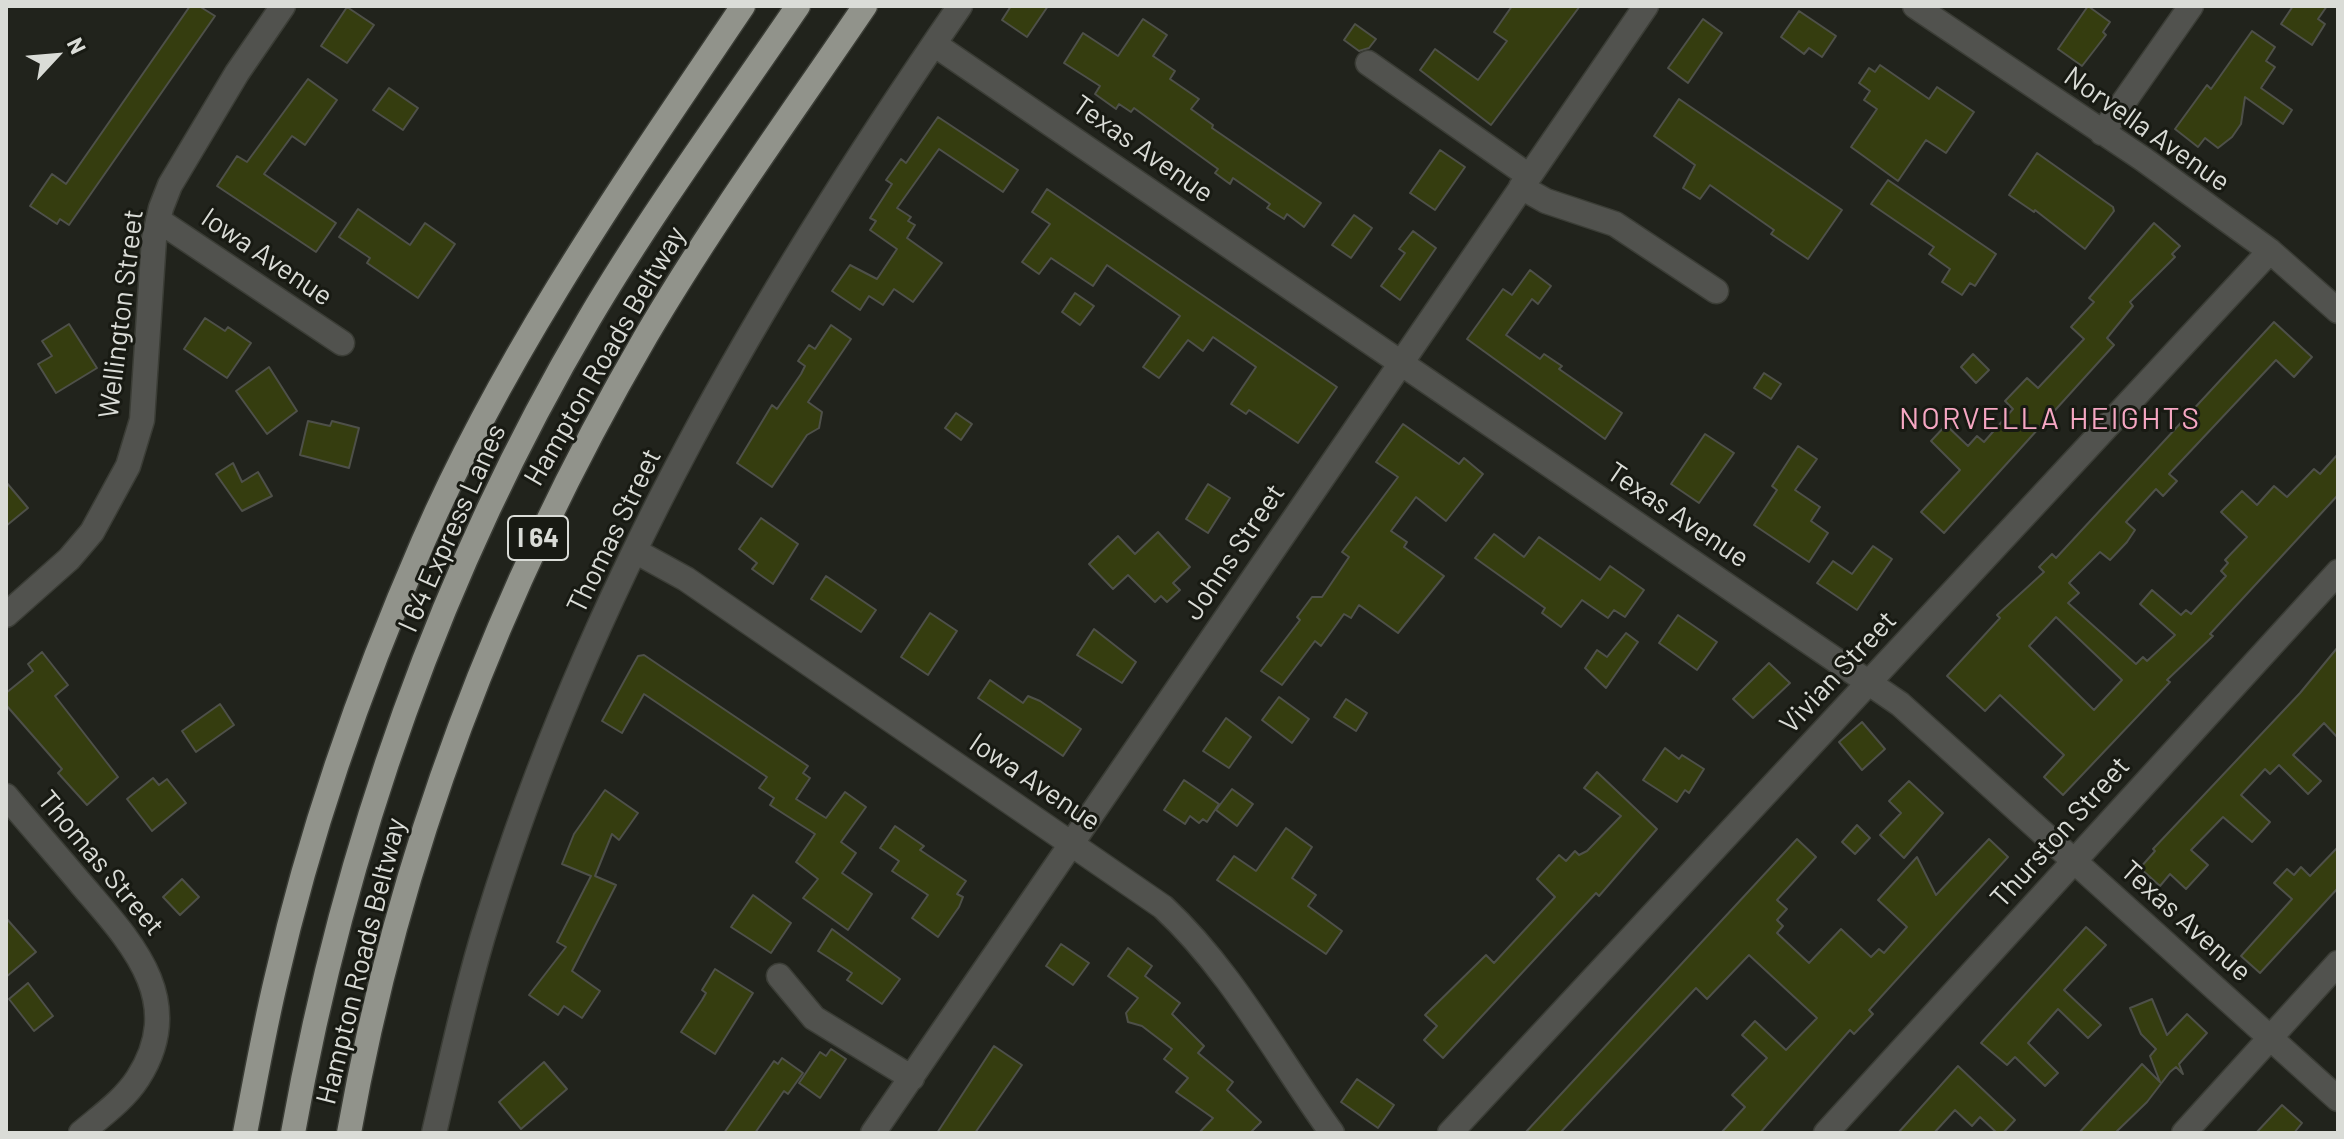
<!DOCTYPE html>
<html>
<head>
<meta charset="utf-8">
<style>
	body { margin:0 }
	#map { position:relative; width:2344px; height:1139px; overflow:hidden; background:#21231c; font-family:Barlow,sans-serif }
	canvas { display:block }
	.frame { position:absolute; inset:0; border:8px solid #dadcd7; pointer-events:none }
	.north { position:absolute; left:16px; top:16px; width:80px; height:80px; -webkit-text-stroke:6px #181a13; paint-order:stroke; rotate:64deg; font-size:22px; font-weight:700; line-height:32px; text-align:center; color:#dadcd7 }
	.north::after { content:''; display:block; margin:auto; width:28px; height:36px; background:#dadcd7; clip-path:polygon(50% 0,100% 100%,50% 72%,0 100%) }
</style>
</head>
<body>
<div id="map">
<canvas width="2344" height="1139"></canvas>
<div class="frame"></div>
<div class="north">N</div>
</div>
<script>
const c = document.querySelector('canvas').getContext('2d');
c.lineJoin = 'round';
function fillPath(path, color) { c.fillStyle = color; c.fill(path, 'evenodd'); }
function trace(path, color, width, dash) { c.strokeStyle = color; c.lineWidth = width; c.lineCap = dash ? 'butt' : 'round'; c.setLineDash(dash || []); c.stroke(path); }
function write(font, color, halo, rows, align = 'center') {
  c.font = font + ' Barlow,sans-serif'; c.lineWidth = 6; c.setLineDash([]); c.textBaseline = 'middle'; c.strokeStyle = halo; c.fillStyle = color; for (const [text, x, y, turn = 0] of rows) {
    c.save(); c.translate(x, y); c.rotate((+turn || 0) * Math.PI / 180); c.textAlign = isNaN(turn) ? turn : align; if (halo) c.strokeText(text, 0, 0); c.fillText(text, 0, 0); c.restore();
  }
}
const building = new Path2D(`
	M190,6H199L215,16L69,225L60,219L57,224L30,206L52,174L66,184Z
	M1011,6H1048L1027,37L1002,20Z
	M1512,6H1580L1491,125L1420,70L1435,49L1478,80L1507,41L1494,32Z
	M2088,6L2110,22L2103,32L2106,35L2082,66L2058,49Z
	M2293,6H2327L2318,19L2325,24L2312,45L2281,24Z
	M347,7L374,25L347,63L321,46Z
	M1799,11L1836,36L1822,57L1809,48L1804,54L1781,37Z
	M1143,19L1167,35L1153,56L1175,71L1170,79L1199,99L1191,109L1213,125L1212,128L1321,203L1304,227L1287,214L1284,219L1267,208L1270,204L1233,178L1230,184L1215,173L1218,169L1134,108L1131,112L1119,104L1116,109L1095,94L1100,86L1064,63L1083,33L1118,56Z
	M1703,19L1722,33L1688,83L1668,68Z
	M1355,24L1376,39L1369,48L1359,51L1344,40Z
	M2252,31L2275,47L2266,61L2275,67L2261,88L2292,110L2283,124L2245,97L2241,124L2232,137L2218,148L2205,138L2198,147L2175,129L2207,85L2211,89Z
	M1880,65L1929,99L1937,87L1974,112L1946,153L1926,140L1898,181L1851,147L1877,109L1864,100L1870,91L1859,83L1869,68L1875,72Z
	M308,79L337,100L305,145L292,136L264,174L336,223L316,252L217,186L237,156L247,162Z
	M389,88L418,108L403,130L373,110Z
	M1679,99L1842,210L1808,259L1771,234L1774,230L1710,185L1700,199L1683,188L1695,165L1654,136Z
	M938,117L1018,170L1003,192L939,149L897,208L911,217L908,221L915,225L907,238L942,263L913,302L894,289L883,305L869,296L860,310L832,291L850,265L877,279L897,249L870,230L876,221L870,218L892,184L886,180L901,159L906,163Z
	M1440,150L1465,167L1435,210L1410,193Z
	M2037,153L2113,207L2114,211L2085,249L2035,210L2034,212L2009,195Z
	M1888,180L1996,254L1975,286L1970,283L1962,295L1942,282L1950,269L1929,254L1934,247L1871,204Z
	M1047,189L1337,387L1298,443L1249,410L1246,414L1231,404L1256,367L1213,337L1203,351L1188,340L1159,378L1143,367L1180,316L1107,265L1093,286L1051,258L1039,274L1022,262L1050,224L1032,212Z
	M358,209L410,245L425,223L455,244L418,298L367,263L370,258L339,237Z
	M1354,215L1372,228L1351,258L1332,245Z
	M2154,223L2180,246L2172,254L2175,257L2130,302L2133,306L2107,338L2114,345L1944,533L1921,512L1960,470L1931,441L1946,425L1968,446L1977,436L1984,442L2013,409L2005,401L2027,378L2038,388L2084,339L2071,327L2094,302L2089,298Z
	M1413,231L1436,248L1400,300L1381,286L1405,253L1399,249Z
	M1530,270L1551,286L1538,304L1532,299L1506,335L1540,359L1544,354L1562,366L1559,369L1622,413L1605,439L1467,339L1503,289L1512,295Z
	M1075,293L1094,306L1080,325L1062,312Z
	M205,318L225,331L228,327L251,343L227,378L184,349Z
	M2274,322L2312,357L2294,377L2276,360L2169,474L2177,481L2163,496L2156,489L2126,522L2135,530L2127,542L2110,560L2100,552L2069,583L2079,593L2068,603L2136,664L2143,657L2147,661L2175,635L2140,604L2152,590L2181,615L2186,610L2191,614L2226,576L2221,571L2228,563L2225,560L2247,537L2221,512L2242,491L2257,505L2274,486L2287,497L2314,469L2320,474L2338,454V495L2210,634L2213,636L2167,680L2170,682L2063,795L2044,777L2064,755L2000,695L1985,711L1947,676L2000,618L1997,615L2044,572L2039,567L2052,554L2056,558ZM2056,617L2122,680L2094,710L2029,646Z
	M69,324L97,368L56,393L38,364L52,356L42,341Z
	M831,325L851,339L808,402L822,412L819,428L807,435L772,487L737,463L772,405L777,409L801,374L805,366L798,361L809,345L815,349Z
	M1973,354L1989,370L1976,383L1961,367Z
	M269,367L297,411L267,434L236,391Z
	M1764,373L1781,384L1771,399L1754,388Z
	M956,413L972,424L961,440L945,428Z
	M308,421L330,426L332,421L359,428L349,468L300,455Z
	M1403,424L1459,464L1464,458L1483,474L1446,521L1416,497L1391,531L1407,542L1404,547L1444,576L1398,633L1359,605L1351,618L1344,614L1321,646L1315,641L1282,685L1261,671L1300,620L1297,617L1312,597H1322L1349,557L1342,552L1398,477L1376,462Z
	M1705,434L1734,453L1699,503L1671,484Z
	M1798,446L1817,459L1795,490L1820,507L1811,521L1828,533L1809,562L1754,525L1777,490L1772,486Z
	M233,463L242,482L258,472L272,496L242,511L216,474Z
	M6,482L28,508L6,526Z
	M1208,484L1230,498L1208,533L1186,519Z
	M761,518L798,544L773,584L752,569L757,563L739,549Z
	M1158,532L1190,567L1173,583L1180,590L1167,602L1161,596L1155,602L1128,575L1113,589L1089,564L1118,536L1135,554Z
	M1494,534L1524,557L1539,537L1600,580L1610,566L1644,590L1625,617L1614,610L1608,618L1582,600L1561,627L1542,613L1545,608L1475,558Z
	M1873,546L1892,559L1857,610L1817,583L1833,561L1852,574Z
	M826,576L876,610L861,632L811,599Z
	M930,613L957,631L928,675L901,657Z
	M1678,615L1717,642L1697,670L1659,643Z
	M1094,629L1136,662L1122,683L1077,655Z
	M1626,633L1638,642L1606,688L1585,668L1597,650L1607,657Z
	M2338,647V738L2324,723L2293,755L2321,781L2308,794L2279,765L2270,774L2265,769L2241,795L2270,822L2252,842L2223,817L2191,850L2208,865L2186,889L2170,874L2160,886L2140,868L2155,851L2153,849L2300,693Z
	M42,652L68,685L55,696L118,777L87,805L58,773L62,769L6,705V693L33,671L28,664Z
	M644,655L808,766L803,773L810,778L796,799L826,818L845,792L866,807L841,842L856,853L842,873L872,894L848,930L803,898L818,879L796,862L815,834L770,805L774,798L759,788L767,777L644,694L622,733L602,721L638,656Z
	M1769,663L1790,683L1753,718L1733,699Z
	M990,680L1023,703L1028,696L1040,701L1081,729L1063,756L978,698Z
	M1279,697L1309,719L1292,743L1262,720Z
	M1346,699L1367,713L1356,731L1334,717Z
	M220,704L234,725L196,752L182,731Z
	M1226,718L1251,737L1229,768L1203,751Z
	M1862,722L1885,749L1862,770L1839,742Z
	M1665,748L1679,759L1682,755L1704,769L1689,793L1685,790L1677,802L1643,780Z
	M1597,772L1657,829L1599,896L1596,893L1443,1058L1424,1040L1437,1026L1425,1015L1486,955L1494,963L1555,897L1537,879L1559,855L1566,861L1575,851L1579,855L1587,851L1621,816L1584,788Z
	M153,778L159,785L167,779L186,803L152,831L127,799Z
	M1184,780L1219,804L1207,822L1203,819L1199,823L1190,816L1185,824L1164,810Z
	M1909,781L1943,813L1904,858L1880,835L1901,813L1889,801Z
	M1232,789L1253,804L1237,826L1216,810Z
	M605,790L638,813L619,840L612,834L595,876L616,885L572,971L600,991L582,1018L564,1006L558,1015L529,995L566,947L557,942L591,876L562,864L574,834Z
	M1857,825L1870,838L1855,854L1842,842Z
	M895,826L924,846L920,850L966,881L957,894L963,897L959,907L938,937L912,918L928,895L892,871L899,861L880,848Z
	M1286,828L1312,847L1292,878L1316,895L1308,906L1342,931L1326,954L1217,880L1234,856L1256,871Z
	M1797,839L1816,857L1777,900L1787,909L1777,920L1783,926L1777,933L1809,963L1841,929L1871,957L1879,949L1884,953L1907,927L1878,900L1917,857L1936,895L1989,839L2008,857L1869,1010L1873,1014L1854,1034L1850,1030L1760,1133H1721L1745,1107L1732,1095L1767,1058L1742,1035L1755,1021L1786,1050L1817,1018L1749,955L1707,999L1696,988L1560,1133H1525Z
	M2338,847V888L2260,973L2241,956L2292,899L2274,883L2287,869L2294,875L2301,867L2310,876Z
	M182,879L199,897L180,915L163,897Z
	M753,895L791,923L771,953L731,927Z
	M6,918L36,952L6,977Z
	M2086,927L2106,945L2064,990L2101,1025L2088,1038L2058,1009L2028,1043L2058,1073L2045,1086L2015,1057L2007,1065L1981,1043Z
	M832,929L900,979L882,1004L847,980L852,973L818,951Z
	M1061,944L1089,963L1073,985L1046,966Z
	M1128,948L1152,966L1145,976L1180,1003L1172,1014L1204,1046L1198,1053L1233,1082L1227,1090L1261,1122L1250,1133H1199L1213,1118L1176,1092L1188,1078L1164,1059L1172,1049L1142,1026L1128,1022L1126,1013L1138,998L1108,976Z
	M715,969L753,993L715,1054L681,1032L702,1000L706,993L702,990Z
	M28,983L53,1016L34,1031L9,999Z
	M2152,999L2167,1035L2187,1014L2207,1033L2179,1064L2183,1074L2176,1067L2170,1072L2147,1102L2115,1133H2079L2142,1064L2160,1082L2150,1056L2156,1049L2141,1034L2130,1008Z
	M994,1046L1022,1065L975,1133H937Z
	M831,1049L846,1059L820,1098L799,1083L820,1052L826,1056Z
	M782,1058L803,1073L788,1094L784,1091L755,1133H724L774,1061L778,1064Z
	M544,1062L567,1089L521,1129L499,1102Z
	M1958,1066L2015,1120L2003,1133H1997L1980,1117L1972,1126L1955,1110L1934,1133H1898Z
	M1357,1079L1394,1105L1378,1128L1341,1102Z
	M2282,1105L2302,1123L2294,1133H2256Z`);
fillPath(building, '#353d0f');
trace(building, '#4e5049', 2);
const minor = new Path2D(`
	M1915,6L2143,159L2270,251L2338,311
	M934,44L1900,704L2338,1099
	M1368,63L1529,176
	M2102,133L2191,6
	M1521,187L1546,201L1615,224L1716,291
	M158,220L342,343
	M635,551L686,579L1163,907C1232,971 1277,1057 1332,1133
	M6,615L69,559L92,532L128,466L142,420L154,239L161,208L170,185L237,73L283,6
	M6,796C31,826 57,855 82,885C130,941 188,1000 138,1078C124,1100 101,1116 81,1133
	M779,976L814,1018L912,1078
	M434,1133C451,1061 466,990 488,919C589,589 765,288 960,6
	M873,1133L1646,6
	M1450,1133L2270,251
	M1826,1133L2338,572
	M2184,1133L2338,963`);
const highway = new Path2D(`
	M245,1133C255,1082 264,1030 276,980C310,830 362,682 423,542C506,351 627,178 743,6
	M293,1133C344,847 441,569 589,319C653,211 727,110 798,6
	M349,1133C399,851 502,583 646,336C713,222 791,115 865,6`);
trace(minor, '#3b3d36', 27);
trace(highway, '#3b3d36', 27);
trace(minor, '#51524e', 24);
trace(highway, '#91938b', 24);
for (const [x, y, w] of [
	[538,538,60]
]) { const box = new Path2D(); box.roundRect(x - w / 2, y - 22, w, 44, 6); c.fillStyle = '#181a13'; c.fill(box); trace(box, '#dadcd7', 2); }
write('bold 26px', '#dadcd7', null, [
	["I 64",538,538]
]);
write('28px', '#dadcd7', '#181a13', [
	["Norvella Avenue",2147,129,35],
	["Texas Avenue",1143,149,35],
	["Iowa Avenue",267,257,34],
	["Wellington Street",121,314,-83],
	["Hampton Roads Beltway",605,356,-60],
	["Texas Avenue",1678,515,34],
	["I 64 Express Lanes",452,528,-66],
	["Thomas Street",614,531,-64],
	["Johns Street",1234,552,-56],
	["Vivian Street",1838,672,-47],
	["Iowa Avenue",1035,782,34],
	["Thurston Street",2060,832,-48],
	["Thomas Street",101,863,50],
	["Texas Avenue",2186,921,42],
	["Hampton Roads Beltway",361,961,-76]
]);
c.letterSpacing = '2px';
write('30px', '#f6a7c3', '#181a13', [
	["NORVELLA HEIGHTS",2050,419]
]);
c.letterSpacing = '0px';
</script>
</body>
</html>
